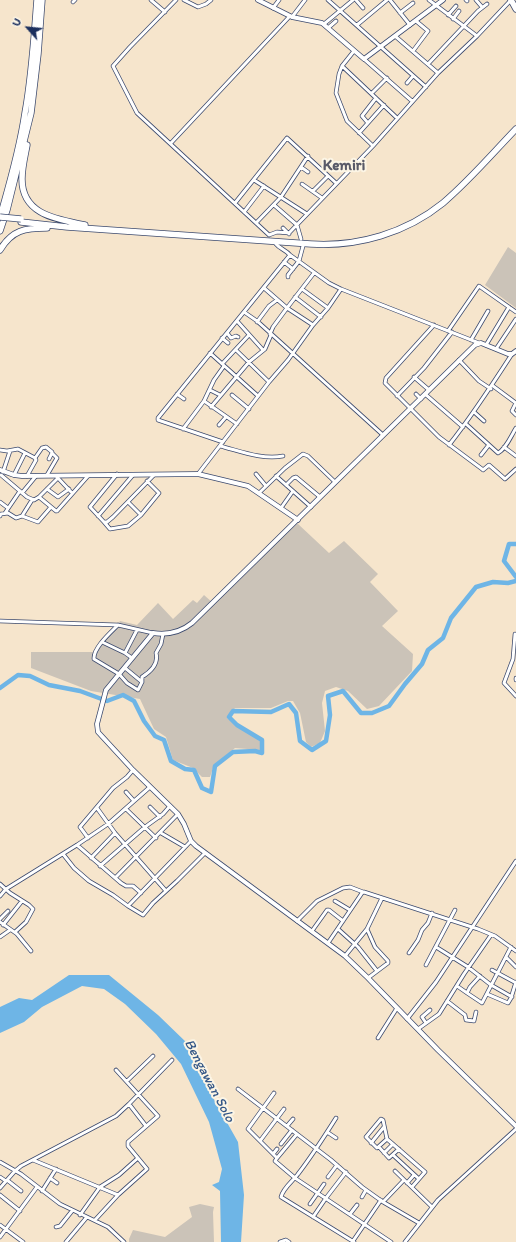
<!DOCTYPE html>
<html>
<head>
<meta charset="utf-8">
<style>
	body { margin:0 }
	#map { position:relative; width:516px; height:1242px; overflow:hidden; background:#f6e5cc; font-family:Itim,sans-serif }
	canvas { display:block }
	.north { position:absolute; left:8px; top:8px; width:40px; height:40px; -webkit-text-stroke:3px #fcf5e5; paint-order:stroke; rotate:297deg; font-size:11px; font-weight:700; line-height:16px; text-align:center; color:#1b2f5e }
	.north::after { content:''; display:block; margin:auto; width:14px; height:18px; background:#1b2f5e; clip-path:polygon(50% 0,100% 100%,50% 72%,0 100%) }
</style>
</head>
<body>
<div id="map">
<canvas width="516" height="1242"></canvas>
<div class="north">U</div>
</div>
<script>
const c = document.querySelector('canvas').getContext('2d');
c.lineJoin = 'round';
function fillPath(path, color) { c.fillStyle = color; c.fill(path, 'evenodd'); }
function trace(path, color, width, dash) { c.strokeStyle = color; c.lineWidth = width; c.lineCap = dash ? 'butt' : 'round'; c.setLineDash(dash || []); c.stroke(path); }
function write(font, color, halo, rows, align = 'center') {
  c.font = font + ' Itim,sans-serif'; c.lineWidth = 4; c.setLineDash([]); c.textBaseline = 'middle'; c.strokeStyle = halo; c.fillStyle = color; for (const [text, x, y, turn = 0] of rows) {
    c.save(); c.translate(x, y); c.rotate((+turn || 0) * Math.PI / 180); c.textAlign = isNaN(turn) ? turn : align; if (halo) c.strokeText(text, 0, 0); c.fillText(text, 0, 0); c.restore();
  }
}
fillPath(new Path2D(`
	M508,247L516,253V308L485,285Z
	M297,523L329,553L344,541L378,574L370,582L398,611L382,626L413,654L412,671L379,706L367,709L348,691L336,687L325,691L322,703L325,731L320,743L311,747L306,742L300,713L293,701H288L271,708H235L227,718L260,741V750L235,748L214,765L210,777H202L193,768L173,760L166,737L154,729L140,699L91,691L31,668V652H97L120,621L137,625L158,603L173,619L193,600L197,603L204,595L213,603Z
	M200,1204L214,1207L213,1212L214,1242H129V1239L133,1230L165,1237L192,1217L189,1207Z`), '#cbc3b8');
fillPath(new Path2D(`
	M69,975H109L158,1015L187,1043L214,1083L212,1096L238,1142L244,1195L241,1242H221L220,1191L212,1185L219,1182L222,1169L209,1122L181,1064L156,1034L125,1004L104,989L82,986L42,1007L24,1022L0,1033V1007L19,998L32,1000Z`), '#6eb5e6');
trace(new Path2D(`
	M516,544H509L504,561L516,577
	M0,688L18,675L30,676L49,685L80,691L107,701L123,695L134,701L144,721L155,736L164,740L171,761L185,769L194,770L202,788L211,792L215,766L233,752L255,751L262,753V740L237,725L229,717L233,711L271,712L289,704L296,713L300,741L312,750L326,741L330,715L328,696L343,691L361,713H372L389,706L405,684L422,664L428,650L443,638L451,618L476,587L493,582L508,583L516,581`), '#6eb5e6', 4.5);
const street = new Path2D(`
	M151,0L165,12
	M176,0L130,47L113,66L137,113L269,235
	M184,0L198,7L206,4L211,0
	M328,0L426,87
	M356,0L363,8
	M390,0L410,25
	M429,0L477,36
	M466,0L467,1
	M476,0L482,7
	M73,2L75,0
	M273,8L279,0
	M400,13L413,3
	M448,15L456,6
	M292,17L305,0
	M453,19L459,11
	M324,24L353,0
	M357,25L387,0
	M328,28L336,21
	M395,36L438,73
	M354,51L342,66L339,74L336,93L347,121L373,146
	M413,51L428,31L416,21
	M364,59L412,101
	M428,64L478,11L487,4
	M342,66L397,118
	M407,83L413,76
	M372,93L387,78
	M368,123L362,116L376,98
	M359,133L384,105
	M171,143L290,16
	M301,167L308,172
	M254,180L307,214
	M302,184L322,198
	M313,191L328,176
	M235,203L287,138L336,183
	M274,205L297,225L301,239
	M244,212L264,186
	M256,223L281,197L308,156
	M283,228L289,234
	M269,235L277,232L289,233L373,146L438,73L477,36L511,0
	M276,244C280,249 286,250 290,255L329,283L341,289L479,343
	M284,262L293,269
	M288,277V275L299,261L303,246
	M264,288L287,308L313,325
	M302,289L328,308
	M295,297L321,317
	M244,312L257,321L383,435
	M237,321L263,350
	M257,322L269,306L277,300
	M434,325L386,378L385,383L439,437L482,469L483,470L489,465L505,479L516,469
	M448,331L479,286L516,312
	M227,333L231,338L236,336L238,337
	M270,334L273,327L287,308L314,273
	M222,338L228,343
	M471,340L488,311
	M486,345L509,307
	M496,349L516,319
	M236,350L269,382
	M210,353L258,396
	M459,360L479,381L491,389
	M222,364L249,335
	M414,377L429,390
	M493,386L516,403L512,411L516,415
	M210,390L220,395
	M177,394L184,399
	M416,394L421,399
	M425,394L463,427
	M232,395L249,409
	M397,396L424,368L452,332
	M204,401L237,424
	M211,407L249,362L265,349L271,335
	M474,412L484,421
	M466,424L498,453C506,449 511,436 516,428
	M219,425L226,417
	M183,429L204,401L214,380L224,366
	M223,442L158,420V418L290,255
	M449,445C472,416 492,385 512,354
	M220,446C240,451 262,460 283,456
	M504,447L516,456
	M0,450L7,451L18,449L35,458L42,448L46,447L52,452V453L57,458L47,475
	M481,455L488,446
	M49,459L52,453
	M3,472L10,451
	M117,474L90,507L104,522H107L113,517L154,475
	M198,474L269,382L288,360L313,325L328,308L341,289
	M256,474L266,486
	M1,475L27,497L34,500L39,497L58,478
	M14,475L25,453
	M27,476L36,460L35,458
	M276,476L311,507
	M57,477L72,493
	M286,485L293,478L296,477L320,497
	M47,489L58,497L69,489
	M22,493L36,476
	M259,493L285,468L303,454L308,456L335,482
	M39,497L56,511H57L88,476
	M0,502L8,508
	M128,502L141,515
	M281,508L293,491
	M5,513L20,491
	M0,516L1,514L8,513L16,518L22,516L38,522L51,507
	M22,516L32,500
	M98,516L133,475
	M104,522L110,529L128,526L141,515L159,493L147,481
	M0,621L118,625L153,633
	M118,625C110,633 93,648 94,659L119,674L127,683L138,690L142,682V677C150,672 159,664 156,653L161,644L163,634
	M515,634L513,659L504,683L516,696
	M102,642L125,653L132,658
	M125,653L137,630
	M125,668L142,682
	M516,678V680
	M126,792L134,801
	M150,807L160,817
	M97,808L115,833L166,891
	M126,809L156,838
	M161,833L185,847
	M88,838L80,827L113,788L127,777L133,770
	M77,845L121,883L126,886H133L141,893
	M63,854L74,868L89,881L113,895L128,906L143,915L153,903L177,881L205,853
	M91,858L115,833
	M100,866L145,827L163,814L170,806
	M115,878L178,814
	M0,884L10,893L29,905L33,909L26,922L15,932
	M0,896L6,889L77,845L108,824L150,787
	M335,901L350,910
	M128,906L191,841
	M0,919L8,911
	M297,921L317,901L343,888L350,887L363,892
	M0,922L17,934L31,951
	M3,925L22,901
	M338,929L358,947L377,971
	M367,929L375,947L388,961V963L368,978
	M312,931L327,910H329L343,921
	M0,937L10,930
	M328,943L362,893L364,892L478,929L495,936L516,951
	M436,947L468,967L491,985L512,997
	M409,953L418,940L422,930L428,923L432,913
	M345,956L367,929L382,898
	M506,957L516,967
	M426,965L455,910
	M492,970L516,983
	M480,976L470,987L467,993L482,1003L511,947
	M457,986L467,993
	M487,994L508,1003L511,998L516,982
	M447,1001L465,1015L466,1020L474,1021L476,1012
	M407,1019L436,982L516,861
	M426,1023L422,1017L430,1010
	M418,1029L439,1014L464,974L491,935
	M378,1038L397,1008
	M127,1081L153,1056
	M238,1089L331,1160L362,1187L383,1202L419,1223
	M274,1093L248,1129L277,1158L275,1161L295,1178L391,1242
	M129,1104L146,1126
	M336,1118C324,1137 312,1156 298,1174C293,1181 283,1188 281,1197L354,1242
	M287,1126L293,1119
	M327,1132L336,1138
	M387,1139L377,1148L366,1137L381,1119L383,1120L387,1139L425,1172L412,1187
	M260,1141L284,1109
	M371,1143L384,1127
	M281,1144L292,1130
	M379,1147L389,1158L399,1149
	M384,1153L393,1144
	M273,1154L277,1149
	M393,1155L419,1179
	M277,1158L297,1134
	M33,1160L118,1195
	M0,1162L21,1174L60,1204L108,1227L124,1242
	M395,1171L432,1207
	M0,1177L6,1181
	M328,1177L337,1165
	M50,1178L57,1183
	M7,1180L21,1191
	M407,1183L414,1175
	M0,1188L15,1171L21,1166L116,1116L129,1104L172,1060
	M42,1191L56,1169
	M0,1195L20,1211
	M362,1197L366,1190
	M383,1202L404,1180
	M310,1204L324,1184
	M350,1214L357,1205
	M80,1215L100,1187L119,1175L138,1158
	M313,1217L326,1198L346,1172
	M95,1220L118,1195L147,1169L128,1146V1142L158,1116L116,1070
	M0,1225L23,1242
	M56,1227L60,1226L72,1211
	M0,1237L37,1187
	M353,1241L381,1200
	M66,1242L87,1217
	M280,1242L286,1240L289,1242
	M405,1242L438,1200L516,1129`);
const secondary = new Path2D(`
	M258,0L292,17L322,23L364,59L443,0
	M516,351L512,354H508L481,343L475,345L192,623C181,632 167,635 153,633L106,690L97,724L98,732L133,770L178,814L184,824L191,841L196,846L345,956L368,978L438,1050L516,1126
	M0,470L14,475L22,476L198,474L248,486L298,520`);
const highway = new Path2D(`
	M511,0L516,9
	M27,145C25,156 22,167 22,179C22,215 57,219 85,225
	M0,217C10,183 20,147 25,113C32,75 34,38 37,0
	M21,222L67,227L311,244C358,247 406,233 443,203C469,181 492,154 516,129
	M0,231L7,210L31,113L38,54L42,0
	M0,250C12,230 25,228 47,228`);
trace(street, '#3c4a6e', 4.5);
trace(secondary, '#3c4a6e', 5.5);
trace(highway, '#3c4a6e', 7);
trace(street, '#fff', 3);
trace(secondary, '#fff', 4);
trace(highway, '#fff', 5.5);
const highwayBridge = new Path2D(`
	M0,217L21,219`);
trace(highwayBridge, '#3c4a6e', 7, []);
trace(highwayBridge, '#fff', 5.5);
write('italic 14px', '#345787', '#fcf5e5', [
	["Bengawan Solo",209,1081,62]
]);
write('bold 15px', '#595a68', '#fcf5e5', [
	["Kemiri",344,166]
]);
</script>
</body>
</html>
